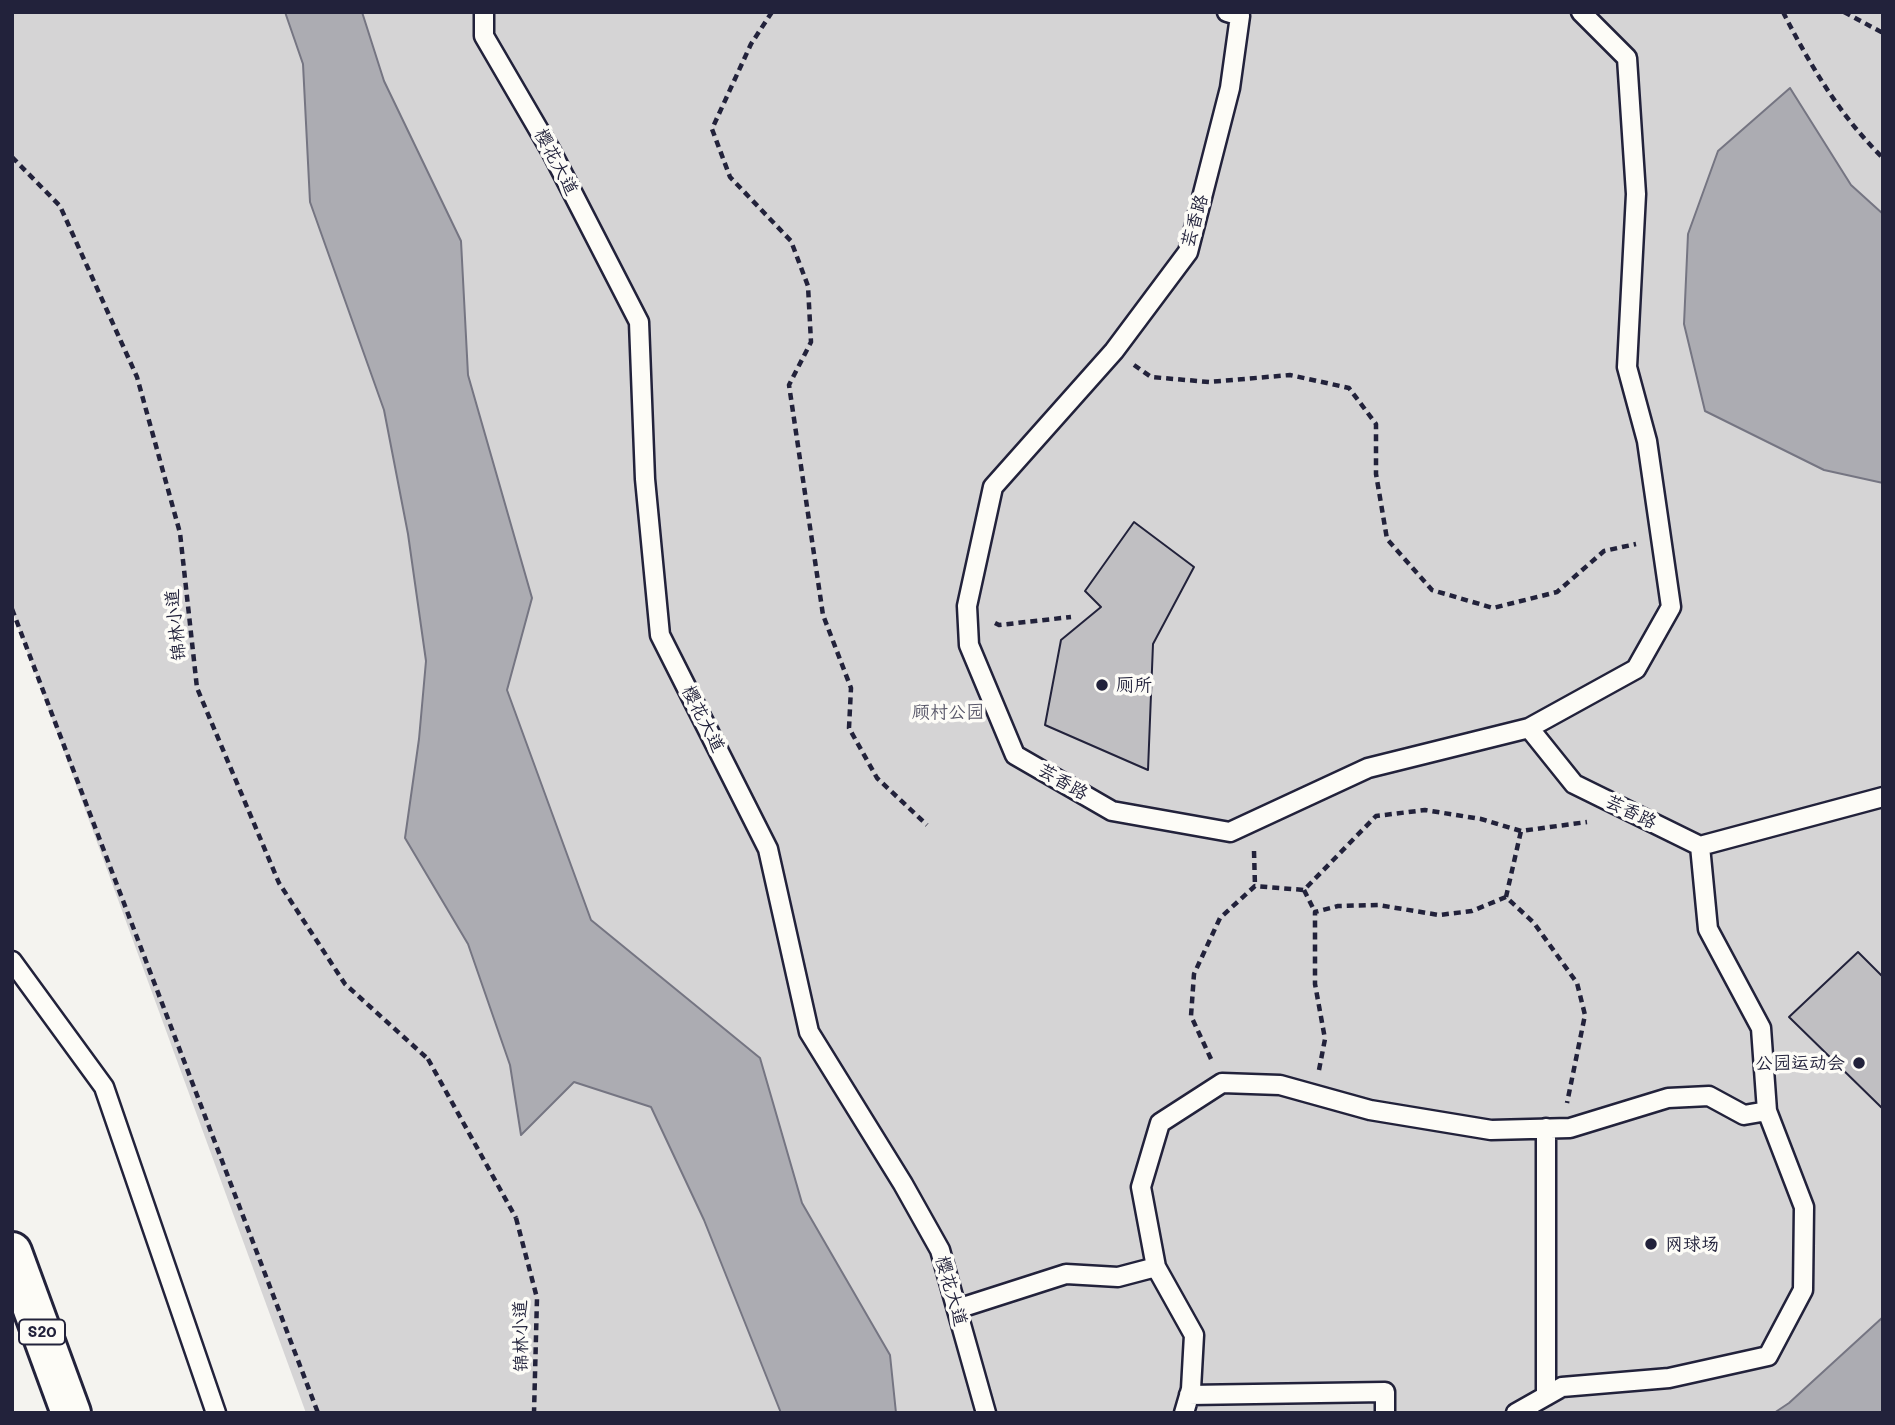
<!DOCTYPE html>
<html>
<head>
<meta charset="utf-8">
<style>
	body { margin:0 }
	#map { position:relative; width:1895px; height:1425px; overflow:hidden; background:#f4f3ef; font-family:Mali,sans-serif }
	canvas { display:block }
	.frame { position:absolute; inset:0; border:14px solid #22223b; pointer-events:none }
</style>
</head>
<body>
<div id="map">
<canvas width="1895" height="1425"></canvas>
<div class="frame"></div>
</div>
<script>
const c = document.querySelector('canvas').getContext('2d');
c.lineJoin = 'round';
function fillPath(path, color) { c.fillStyle = color; c.fill(path, 'evenodd'); }
function trace(path, color, width, dash) { c.strokeStyle = color; c.lineWidth = width; c.lineCap = dash ? 'butt' : 'round'; c.setLineDash(dash || []); c.stroke(path); }
function write(font, color, halo, rows, align = 'center') {
  c.font = font + ' Mali,"LXGW WenKai TC",sans-serif'; c.lineWidth = 7; c.setLineDash([]); c.textBaseline = 'middle'; c.strokeStyle = halo; c.fillStyle = color; for (const [text, x, y, turn = 0] of rows) {
    c.save(); c.translate(x, y); c.rotate((+turn || 0) * Math.PI / 180); c.textAlign = isNaN(turn) ? turn : align; if (halo) c.strokeText(text, 0, 0); c.fillText(text, 0, 0); c.restore();
  }
}
fillPath(new Path2D(`
	M12,12H1883V1413H306L12,610Z`), '#d5d4d5');
const water = new Path2D(`
	M285,12H362L384,81L461,241L468,375L532,598L507,690L591,920L760,1058L802,1203L890,1355L896,1413H781L704,1220L651,1107L574,1082L521,1135L510,1065L468,944L405,838L419,739L426,661L408,534L384,410L310,202L303,64Z
	M1790,88L1851,185L1883,214V483L1824,470L1705,411L1684,324L1688,234L1718,151Z
	M1883,1317V1413H1774L1789,1403Z`);
fillPath(water, '#acacb2');
trace(water, '#757582', 2);
const building = new Path2D(`
	M1134,522L1194,567L1153,644L1148,770L1045,725L1061,640L1101,607L1085,591Z
	M1858,952L1883,977V1109L1789,1017Z`);
fillPath(building, '#c0bfc2');
trace(building, '#22223b', 2);
const lane = new Path2D(`
	M484,12V36L551,151L639,322L645,479L660,635L768,849L809,1032L903,1184L940,1250L986,1413
	M1227,12L1240,16L1230,88L1188,252L1114,351L993,487L967,606L969,645L1015,755L1112,811L1230,832L1368,768L1529,728L1574,784L1700,846L1883,797
	M1529,728L1636,669L1671,607L1647,441L1627,367L1636,194L1627,58L1581,12
	M12,961L104,1087L216,1413
	M1546,1128V1396
	M957,1309L1066,1274L1118,1277L1156,1267
	M1189,1395L1385,1392V1413
	M1184,1413L1191,1389L1194,1335L1156,1267L1141,1187L1160,1123L1222,1083L1280,1085L1370,1110L1491,1130L1570,1128L1668,1098L1709,1096L1744,1115L1767,1111
	M1516,1413L1562,1387L1669,1378L1768,1356L1803,1290L1804,1207L1767,1111L1761,1028L1708,929L1700,846`);
const highway = new Path2D(`
	M12,1252L71,1413`);
trace(lane, '#22223b', 23);
trace(highway, '#22223b', 44);
trace(new Path2D(`
	M772,12L751,44L712,129L730,177L791,241L808,286L811,342L789,385L823,615L851,688L849,728L877,778L927,825
	M1783,12C1810,65 1840,116 1883,158
	M1844,12L1883,33
	M12,157L60,206L137,377L180,533L197,688L279,883L345,984L428,1059
	M1134,365L1151,377L1209,382L1290,375L1349,388L1376,424V474L1387,539L1432,590L1493,608L1557,592L1604,551L1636,544
	M12,609L318,1413
	M995,623L999,625L1071,617
	M1254,851L1255,886
	M1304,890L1315,912
	M1506,897L1521,831
	M1211,1059L1191,1016L1194,974L1220,918L1255,886L1304,890L1376,816L1425,810L1481,819L1521,831L1587,822
	M1319,1070L1325,1039L1315,984V912L1338,906L1378,905L1439,915L1472,911L1506,897L1534,923L1577,983L1585,1015L1567,1103
	M516,1218L537,1298L534,1413`), '#22223b', 4.5, [7, 5]);
trace(lane, '#fdfcf7', 18);
trace(highway, '#fdfcf7', 38);
trace(new Path2D(`
	M428,1059L516,1218`), '#22223b', 4.5, [7, 5]);
for (const [x, y, r, color] of [
	[1102,685,7,"#22223b"],
	[1859,1063,7,"#22223b"],
	[1651,1244,7,"#22223b"]
]) { const dot = new Path2D(); dot.arc(x, y, r, 0, 2 * Math.PI); c.fillStyle = color; c.fill(dot); trace(dot, '#fdfcf7', 2.5); }
for (const [x, y, w] of [
	[42,1332,46]
]) { const box = new Path2D(); box.roundRect(x - w / 2, y - 12.5, w, 25, 5); c.fillStyle = '#fdfcf7'; c.fill(box); trace(box, '#22223b', 2); }
write('bold 16px', '#22223b', null, [
	["S20",42,1332]
]);
write('18px', '#22223b', '#fdfcf7', [
	["樱花大道",556,162,62],
	["芸香路",1195,221,-74],
	["锦林小道",176,625,-96],
	["樱花大道",703,719,63],
	["芸香路",1063,782,30],
	["芸香路",1631,812,26],
	["樱花大道",951,1291,74],
	["锦林小道",521,1336,-91]
]);
write('18px', '#22223b', '#fdfcf7', [
	["厕所",1116,685],
	["公园运动会",1845,1063,"right"],
	["网球场",1665,1244]
], 'left');
write('18px', '#585769', '#fdfcf7', [
	["顾村公园",948,712]
]);
</script>
</body>
</html>
